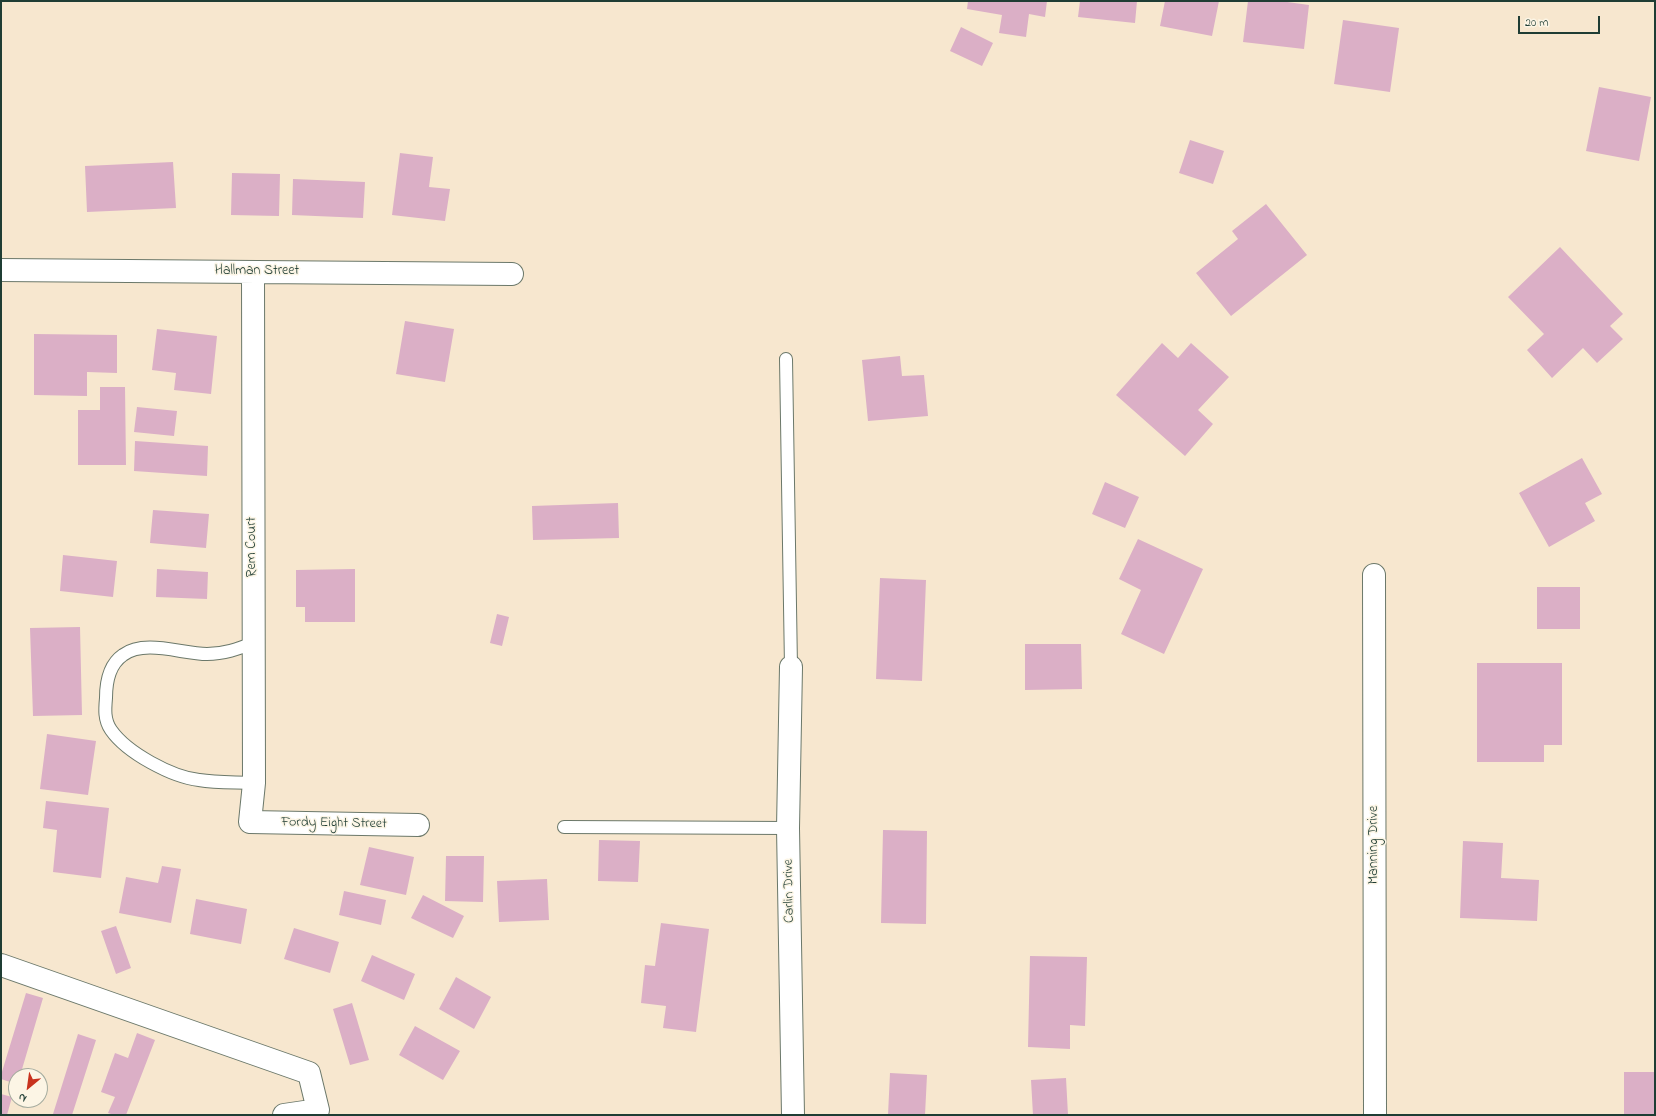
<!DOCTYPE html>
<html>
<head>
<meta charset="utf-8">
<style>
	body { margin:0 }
	#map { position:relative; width:1656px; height:1116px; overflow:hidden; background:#f7e7cf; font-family:"Indie Flower",sans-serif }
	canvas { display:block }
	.frame { position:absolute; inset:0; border:2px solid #1f3d34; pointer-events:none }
	.north { position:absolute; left:8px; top:1068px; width:40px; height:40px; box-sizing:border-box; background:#fcf5e5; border:1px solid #a4ab9e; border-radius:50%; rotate:209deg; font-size:11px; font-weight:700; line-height:16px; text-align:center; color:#1f3d34 }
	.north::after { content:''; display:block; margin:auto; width:14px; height:18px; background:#c8321e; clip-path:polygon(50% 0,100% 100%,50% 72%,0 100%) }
	.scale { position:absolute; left:1518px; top:16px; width:82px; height:18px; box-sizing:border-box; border:2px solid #1f3d34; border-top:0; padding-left:5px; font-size:12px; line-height:14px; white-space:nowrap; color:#1f3d34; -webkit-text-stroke:3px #fcf5e5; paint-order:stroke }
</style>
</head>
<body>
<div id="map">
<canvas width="1656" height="1116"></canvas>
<div class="frame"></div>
<div class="north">N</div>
<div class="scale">20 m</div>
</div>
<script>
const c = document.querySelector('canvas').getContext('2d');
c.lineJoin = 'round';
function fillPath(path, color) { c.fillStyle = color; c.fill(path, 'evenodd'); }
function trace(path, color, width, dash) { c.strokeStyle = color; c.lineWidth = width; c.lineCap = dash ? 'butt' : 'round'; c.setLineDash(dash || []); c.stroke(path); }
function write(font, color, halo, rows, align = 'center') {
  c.font = font + ' "Indie Flower",sans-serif'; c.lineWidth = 3; c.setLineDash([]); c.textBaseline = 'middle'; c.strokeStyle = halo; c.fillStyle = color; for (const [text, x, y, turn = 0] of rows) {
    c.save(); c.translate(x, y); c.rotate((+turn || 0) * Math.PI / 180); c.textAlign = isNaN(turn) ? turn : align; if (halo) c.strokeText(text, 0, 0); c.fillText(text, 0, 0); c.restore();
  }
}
fillPath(new Path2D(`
	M968,1H1047L1045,17L1029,14L1026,37L999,33L1002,15L967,9Z
	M1080,1H1137L1135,23L1078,17Z
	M1165,1H1219L1212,36L1160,26Z
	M1248,1H1280L1309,5L1304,49L1243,42Z
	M1343,20L1399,28L1390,92L1334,84Z
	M961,27L993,43L982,66L950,51Z
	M1599,87L1651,97L1639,161L1586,151Z
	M1190,140L1224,151L1213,184L1179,173Z
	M400,153L433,157L429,187L450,189L445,221L392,215Z
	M173,162L176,208L87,212L85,166Z
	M232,173L280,174L279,216L231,215Z
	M293,179L365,182L363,218L292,215Z
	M1266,204L1307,255L1231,316L1196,273L1238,239L1232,231Z
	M1560,247L1623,314L1610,326L1623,339L1597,363L1583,348L1552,378L1527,350L1544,334L1508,297Z
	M405,321L454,329L445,382L396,374Z
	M157,329L217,336L211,394L174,390L176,373L152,370Z
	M34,334L117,335V373L87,372V396L34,395Z
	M1162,343L1178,358L1191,343L1229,377L1198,410L1213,424L1185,456L1116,395Z
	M900,356L902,376L924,375L928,416L868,421L862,360Z
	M100,387H125L126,465H78V410H100Z
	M137,407L177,411L174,436L134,432Z
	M135,441L208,446L207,476L134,471Z
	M1582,458L1602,494L1585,503L1595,521L1549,547L1519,493Z
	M1105,482L1139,497L1125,528L1092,514Z
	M618,503L619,538L533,540L532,506Z
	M153,510L209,514L206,548L150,543Z
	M1138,539L1203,569L1164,654L1121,634L1141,590L1119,579Z
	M63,555L117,561L113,597L60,591Z
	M157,569L208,572L207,599L156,597Z
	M355,569V622H305V607H296V570Z
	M880,578L926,580L922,681L876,679Z
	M1537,587H1580V629H1537Z
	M497,614L509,617L502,646L490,643Z
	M80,627L82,715L33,716L30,628Z
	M1025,644H1081L1082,689L1025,690Z
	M1477,663H1562V745H1544V762H1477Z
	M47,734L96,741L88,795L40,789Z
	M46,801L109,808L101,878L53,872L57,830L43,828Z
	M883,830L927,831L926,924L881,923Z
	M599,840L640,841L638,882L598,881Z
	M1463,841L1503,843L1501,878L1539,880L1537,921L1460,918Z
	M369,847L414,857L406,895L360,885Z
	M446,856H484L483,902L445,901Z
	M162,866L181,869L171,923L119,913L126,877L158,883Z
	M547,879L549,920L499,922L497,881Z
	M344,891L386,900L381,925L339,915Z
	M423,895L464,916L453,938L411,918Z
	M196,899L247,909L241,944L190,934Z
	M661,923L709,929L696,1032L663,1028L666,1006L641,1003L645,965L655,966Z
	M116,926L131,968L116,974L101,931Z
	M294,928L339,942L330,973L284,959Z
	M372,955L415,974L404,1000L361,981Z
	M1030,956L1087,957L1085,1026L1070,1025V1049L1028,1047Z
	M456,977L491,997L474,1029L439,1009Z
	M26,993L43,998L20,1076H16V1084L1,1079V1075Z
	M352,1003L369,1060L350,1065L333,1009Z
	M415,1026L460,1051L443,1080L399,1055Z
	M137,1033L155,1040L126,1115H114L108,1113L115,1097L101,1092L115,1053L128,1058Z
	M78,1034L96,1040L72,1115H58L53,1114Z
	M1624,1072H1655V1114H1624Z
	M890,1073L927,1075L925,1115H888Z
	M1066,1078L1068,1115H1033L1031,1080Z
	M1,1094L12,1097L7,1115H1Z`), '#dbafc6');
const lane = new Path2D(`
	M786,359L791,667
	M253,643C238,649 224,654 207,654C182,654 145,639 123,655C110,664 106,682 106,698C105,709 104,720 111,730C127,753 172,777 199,780C217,783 235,782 254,783
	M564,827L788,828`);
const street = new Path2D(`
	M1,270L512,274
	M253,272L254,783L250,822L418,825
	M1374,575L1375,1115
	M791,667L788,828L793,1115
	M1,965L309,1073L318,1110L284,1115`);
trace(lane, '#6b786a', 14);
trace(street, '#6b786a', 24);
trace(lane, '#fff', 12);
trace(street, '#fff', 22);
write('14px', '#1f3d34', '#fcf5e5', [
	["Hallman Street",257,272],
	["Rem Court",253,547,-90],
	["Fordy Eight Street",334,824,1],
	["Manning Drive",1375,845,-90],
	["Carlin Drive",790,891,-91]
]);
</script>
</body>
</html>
